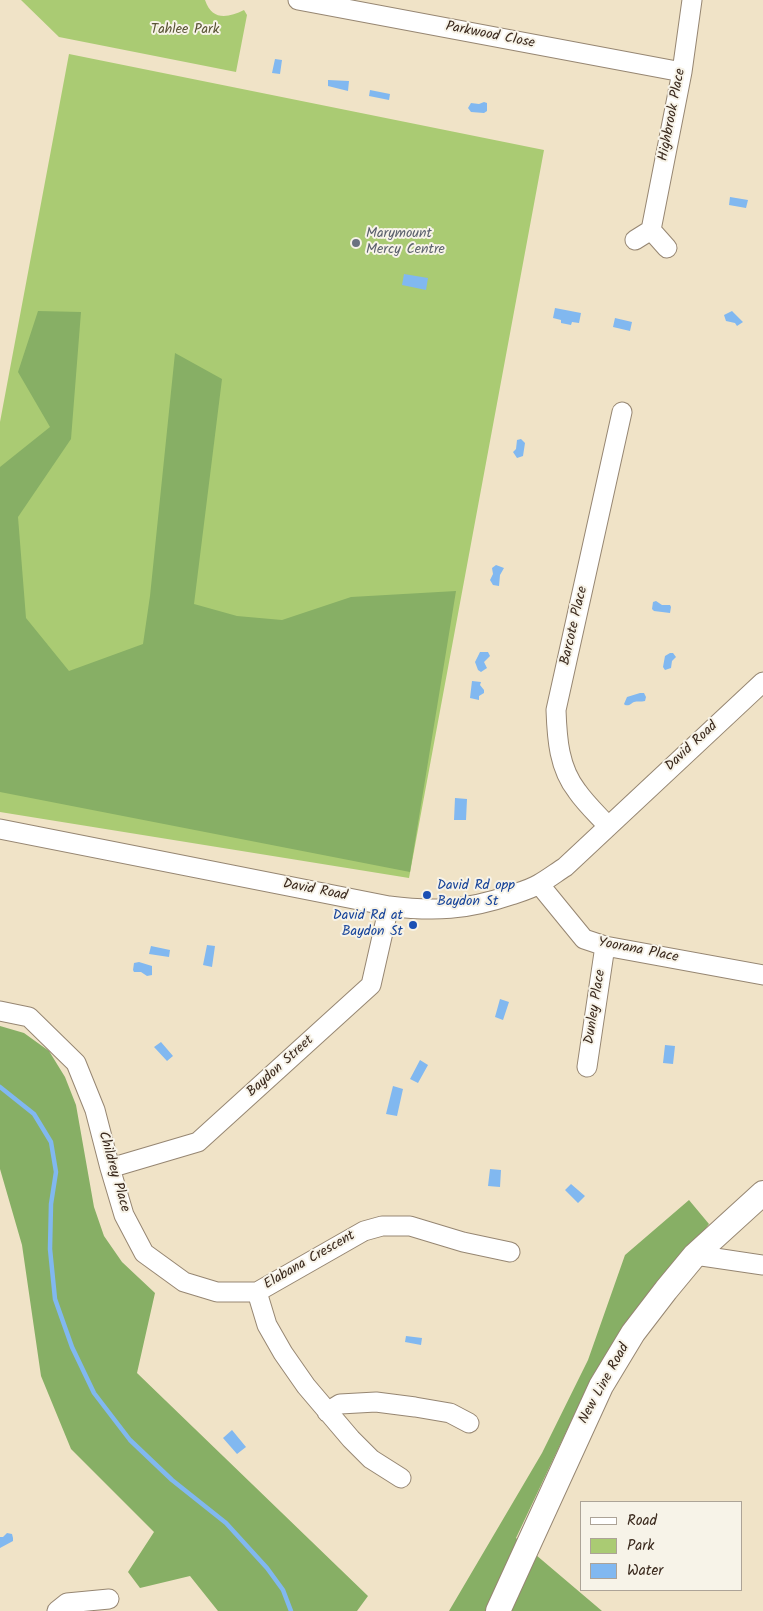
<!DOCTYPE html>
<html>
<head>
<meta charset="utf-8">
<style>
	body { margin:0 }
	#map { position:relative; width:763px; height:1611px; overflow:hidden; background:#f0e3c7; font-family:Kalam,sans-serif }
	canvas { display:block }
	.legend { position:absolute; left:580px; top:1501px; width:162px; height:90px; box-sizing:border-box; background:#f7f3e8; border:1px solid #aca397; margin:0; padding:6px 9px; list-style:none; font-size:15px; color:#3b2a1e }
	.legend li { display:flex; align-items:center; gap:10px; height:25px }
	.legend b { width:25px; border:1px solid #aca397 }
</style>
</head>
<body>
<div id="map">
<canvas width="763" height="1611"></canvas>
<ul class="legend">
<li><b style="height:6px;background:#fff"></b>Road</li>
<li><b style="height:14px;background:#aacb73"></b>Park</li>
<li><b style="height:14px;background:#81b8f0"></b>Water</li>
</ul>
</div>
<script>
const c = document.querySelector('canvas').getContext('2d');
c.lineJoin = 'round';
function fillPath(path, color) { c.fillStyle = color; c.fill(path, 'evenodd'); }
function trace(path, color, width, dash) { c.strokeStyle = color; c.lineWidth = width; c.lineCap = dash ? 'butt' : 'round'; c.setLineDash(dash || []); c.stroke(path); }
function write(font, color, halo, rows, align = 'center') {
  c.font = font + ' Kalam,sans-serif'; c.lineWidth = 4; c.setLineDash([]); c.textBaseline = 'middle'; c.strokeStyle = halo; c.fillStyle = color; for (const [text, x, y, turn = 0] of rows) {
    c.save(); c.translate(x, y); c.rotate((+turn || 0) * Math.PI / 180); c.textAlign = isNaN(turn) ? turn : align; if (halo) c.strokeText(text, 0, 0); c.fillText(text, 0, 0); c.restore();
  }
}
fillPath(new Path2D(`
	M21,0H205C212,21 228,18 244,10L247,15L236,72L59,37Z
	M69,54L544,150L409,878L0,812V422Z`), '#aacb73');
fillPath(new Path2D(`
	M38,311L81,312L71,439L18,517L26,618L69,671L143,644L150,596L175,353L222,379L194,604L237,616L282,620L351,597L456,591L410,872L0,792V467L50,427L18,372Z
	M0,1026L24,1033L49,1051L65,1077L76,1105L94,1207L104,1236L122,1262L155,1293L137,1373L368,1596L357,1611H218L190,1576L140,1588L128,1572L154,1532L71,1449L41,1376L22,1245L0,1169Z
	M689,1200L709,1224L593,1375L516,1538L602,1611H449L542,1453L588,1360L625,1255Z`), '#87af65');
fillPath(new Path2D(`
	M275,59L282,60L280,74L272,73Z
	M328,80L349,81L348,91L328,86Z
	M370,90L390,94L389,100L369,96Z
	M484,102L487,103V111L484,113L471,112L468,108L471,103L479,104Z
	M730,197L748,200L746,208L729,205Z
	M404,274L428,278L426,290L402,285Z
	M555,308L581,313L579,323L572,322L571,325L561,323V320L553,318Z
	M732,311L743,322L737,326L735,323L726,321L724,315Z
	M615,318L632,322L630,331L613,327Z
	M521,439L525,443L523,456L517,458L513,452L516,449L517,440Z
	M496,565L504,568L500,575L499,586L493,585L490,580L493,574L492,568Z
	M656,601L662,605H670L671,607L670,613L654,611L652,609L653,602Z
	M480,652H488L490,656L484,662L487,668L481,672L478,670L475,662Z
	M670,653H673L676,657L672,661L671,668L665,670L663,667L665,656Z
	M472,681L481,682L480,685L484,690V693L479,696V700L470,698Z
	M640,693H644L646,697L645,701C641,702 637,701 634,702C630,704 630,706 625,705L624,704L627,697Z
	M455,798L467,799L466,820H454Z
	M207,945L215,946L212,967L203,965Z
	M151,946L170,950L169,957L149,954Z
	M139,962L152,966V975L147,976L141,972H134L133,970L134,963Z
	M500,999L509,1002L503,1020L495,1017Z
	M161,1042L173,1056L167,1061L154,1047Z
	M665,1045L675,1046L673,1064L663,1063Z
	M420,1060L428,1065L418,1083L410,1079Z
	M393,1086L403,1089L397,1116L386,1114Z
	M490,1169L501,1170L500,1187L488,1186Z
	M571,1184L585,1196L578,1203L565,1190Z
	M406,1336L422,1338L421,1345L405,1342Z
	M232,1430L246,1447L237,1454L223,1438Z
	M7,1533L12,1534L13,1538V1541L0,1548V1537H3Z`), '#81b8f0');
trace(new Path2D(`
	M0,1087L34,1114L51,1142L56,1172L51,1204L50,1249L55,1299L72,1347L94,1393L130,1440L172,1480L226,1523L267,1568L283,1590L291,1611`), '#81b8f0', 4.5);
const minor = new Path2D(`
	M298,0L682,72
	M635,240L651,230
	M667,248L651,230L682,72L692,0
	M608,826C598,815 586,804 577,791C559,768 557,739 556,710L622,412
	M0,829L389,906C434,912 467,910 511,895C520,892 531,889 539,884C548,879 557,872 565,867L763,682
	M539,884L584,939L605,946L763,975
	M0,1011L29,1017L76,1063L95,1110L110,1168L124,1215L144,1253L184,1282L217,1292H257
	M587,1067L605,946
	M110,1168L198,1142L371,985L389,906
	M695,1255L763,1265
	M327,1412L340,1404L376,1402L415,1407L450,1413L469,1423
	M401,1478L371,1459L351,1439L306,1386L283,1353L267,1325L257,1292L364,1231L382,1226H410L463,1242L510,1252
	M57,1611L67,1603L109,1599`);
const major = new Path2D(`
	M498,1611L601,1386L633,1333L666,1290L695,1255L763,1193`);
trace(minor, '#968672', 21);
trace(major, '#968672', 26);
trace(minor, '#fff', 19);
trace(major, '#fff', 24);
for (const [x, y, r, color] of [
	[356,243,5,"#6b7280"],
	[427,895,5,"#1a4fb4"],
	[413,925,5,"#1a4fb4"]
]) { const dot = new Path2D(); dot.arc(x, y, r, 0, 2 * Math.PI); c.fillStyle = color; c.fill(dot); trace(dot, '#f7f3e8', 2); }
write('14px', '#575233', '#f7f3e8', [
	["Tahlee Park",185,31]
]);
write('14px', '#3b2a1e', '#f7f3e8', [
	["Parkwood Close",490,36,11],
	["Highbrook Place",673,115,-79],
	["Barcote Place",575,626,-77],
	["David Road",692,747,-43],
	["David Road",315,891,11],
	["Yoorana Place",638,951,11],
	["Dunley Place",596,1007,-81],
	["Baydon Street",281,1067,-42],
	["Childrey Place",113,1172,74],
	["Elabana Crescent",310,1261,-30],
	["New Line Road",605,1384,-61]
]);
write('14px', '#5b616d', '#f7f3e8', [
	["Marymount",366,235],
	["Mercy Centre",366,251]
], 'left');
write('14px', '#164399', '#f7f3e8', [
	["David Rd opp",437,887],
	["Baydon St",437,903],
	["David Rd at",403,917,"right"],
	["Baydon St",403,933,"right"]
], 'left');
</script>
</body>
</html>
